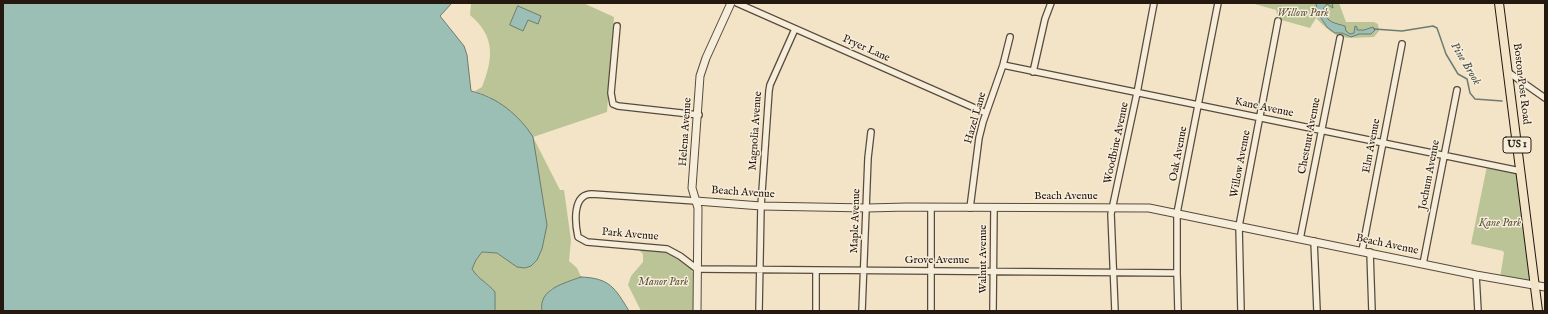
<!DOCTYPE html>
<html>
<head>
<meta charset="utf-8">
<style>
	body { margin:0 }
	#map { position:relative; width:1548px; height:314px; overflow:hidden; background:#f3e4c7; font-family:"IM FELL English",serif }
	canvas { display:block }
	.frame { position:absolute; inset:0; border:4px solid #25180e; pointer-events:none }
</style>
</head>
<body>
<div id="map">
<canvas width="1548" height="314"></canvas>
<div class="frame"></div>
</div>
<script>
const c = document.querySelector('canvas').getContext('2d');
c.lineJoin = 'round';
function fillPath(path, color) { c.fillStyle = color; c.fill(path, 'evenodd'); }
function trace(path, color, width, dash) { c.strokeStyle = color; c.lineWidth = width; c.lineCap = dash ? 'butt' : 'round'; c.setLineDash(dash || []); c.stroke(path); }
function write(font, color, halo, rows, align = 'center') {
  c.font = font + ' "IM FELL English",serif'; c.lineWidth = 3; c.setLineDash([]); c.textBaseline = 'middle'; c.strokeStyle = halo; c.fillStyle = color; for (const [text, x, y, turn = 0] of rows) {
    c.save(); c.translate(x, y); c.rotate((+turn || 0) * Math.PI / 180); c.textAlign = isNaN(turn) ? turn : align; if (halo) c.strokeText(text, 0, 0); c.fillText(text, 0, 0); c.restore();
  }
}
fillPath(new Path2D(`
	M471,3H583L614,17L607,112L533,137L560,190H564L571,240L569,261L577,268L581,277L551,289L541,306L542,311H495V306L489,285L479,279L472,269L476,260L482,252L497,253L517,267L490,97L475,91L482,87C493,59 496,37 470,15Z
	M1251,3H1339L1346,22H1374L1378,24L1379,31L1374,37C1343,38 1339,42 1316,18L1310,28L1278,19L1276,10Z
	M1487,166L1518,172L1533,285L1500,278L1504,253L1503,251L1471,244Z
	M638,249L666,251L691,269L695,277V311H641L628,285L631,276L643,262V254Z`), '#bbc496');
const water = new Path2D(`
	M3,3H452L440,16L464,46L467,55L471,91C497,97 519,115 533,137L547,225L542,249L537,260L531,266L525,268L517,267L497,253L482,252L476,260L472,269C480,281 487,282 495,292V311H3Z
	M1316,3H1332L1333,8L1327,4L1323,9L1325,10C1325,23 1336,23 1345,26L1346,31L1350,34L1354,33L1355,26L1357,27V30H1364L1373,27L1375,30L1371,34H1359L1351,37L1342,33H1335L1327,27L1319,15Z
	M518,6L541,16L538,24L528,20L523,31L510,25Z
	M581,277C610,278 615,288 629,311H542C538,289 565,283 581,277Z`);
fillPath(water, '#9bbfb4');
trace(water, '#6c7c72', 1);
trace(new Path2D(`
	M1374,29L1402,31L1433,26L1437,28L1446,54L1458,74L1467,79L1470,93L1475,99L1502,101`), '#6c7c72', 1.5);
const minor = new Path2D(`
	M737,3L986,113
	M617,26L611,93L613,104L618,106L699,115
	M1003,65L1520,171
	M1033,72L1045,19L1051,3
	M1508,72L1545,98
	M696,201L592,194C572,194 575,223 578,237L587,242L667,249L680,256L697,269L1177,273
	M970,208L979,138L983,122L1003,65L1010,37
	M1300,239L1340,38
	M1314,241L1317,311
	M1362,251L1402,44
	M1370,252L1372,311
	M1423,264L1457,90
	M1476,275L1478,311
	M759,311L761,206L769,91L770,85L795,29
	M816,311V270
	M862,311L868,158L871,132
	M931,311V208
	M993,311L994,208
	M1115,311L1111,214L1137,93L1154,3
	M1178,311L1177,273V213L1218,3
	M1241,311L1239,226L1278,21`);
const tertiary = new Path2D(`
	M696,201L761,206L867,208L907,207L1149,208L1476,275L1545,287
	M697,311L698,208L692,188L700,76L706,58L731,3`);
const primary = new Path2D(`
	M1499,3L1538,311`);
trace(minor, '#584b3c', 8);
trace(tertiary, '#584b3c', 9);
trace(primary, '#25180e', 10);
trace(minor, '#f7eddb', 5.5);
trace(tertiary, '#f7eddb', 7);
trace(primary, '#f3e4c7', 8);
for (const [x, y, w] of [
	[1517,145,28]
]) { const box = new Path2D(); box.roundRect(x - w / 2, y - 8, w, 16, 3); c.fillStyle = '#f7eddb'; c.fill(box); trace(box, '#25180e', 1); }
write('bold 10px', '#25180e', null, [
	["US 1",1517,145]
]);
write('italic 11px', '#5a543e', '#f7eddb', [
	["Willow Park",1303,14],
	["Kane Park",1500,224],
	["Manor Park",663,283]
]);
write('11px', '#25180e', '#f7eddb', [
	["Pryer Lane",866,49,24],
	["Boston Post Road",1521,84,83],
	["Kane Avenue",1264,108,12],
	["Hazel Lane",976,118,-74],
	["Magnolia Avenue",756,131,-86],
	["Helena Avenue",686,132,-86],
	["Chestnut Avenue",1310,136,-79],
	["Woodbine Avenue",1117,143,-78],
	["Elm Avenue",1372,146,-79],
	["Oak Avenue",1179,154,-79],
	["Willow Avenue",1241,164,-79],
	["Jochum Avenue",1430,175,-79],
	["Beach Avenue",743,193,4],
	["Beach Avenue",1066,197],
	["Maple Avenue",856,221,-88],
	["Park Avenue",630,235,5],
	["Beach Avenue",1387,245,12],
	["Walnut Avenue",984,259,-90],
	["Grove Avenue",937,261]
]);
write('italic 12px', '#4e5248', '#f7eddb', [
	["Pine Brook",1465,64,59]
]);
</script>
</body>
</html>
